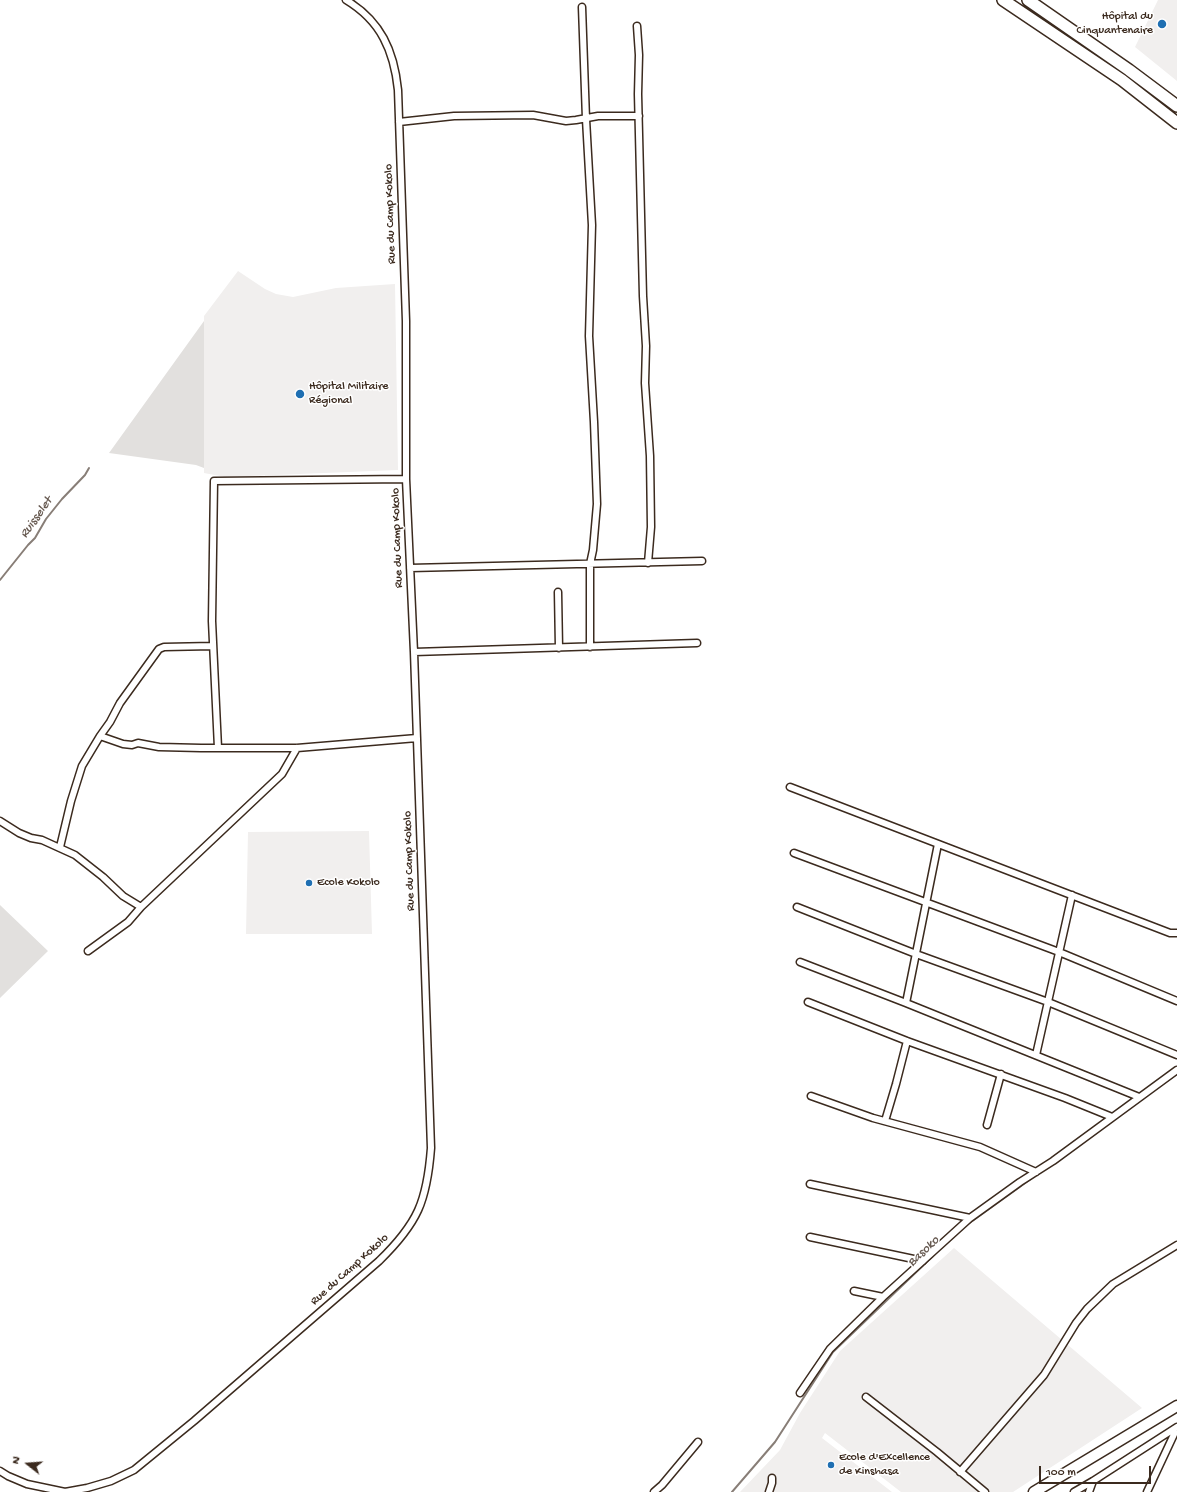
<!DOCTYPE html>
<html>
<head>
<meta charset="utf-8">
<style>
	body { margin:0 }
	#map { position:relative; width:1177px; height:1492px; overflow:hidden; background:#fff; font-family:"Gochi Hand",sans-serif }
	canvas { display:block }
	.north { position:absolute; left:8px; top:1444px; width:40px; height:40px; -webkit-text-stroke:3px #fff; paint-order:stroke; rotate:287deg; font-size:11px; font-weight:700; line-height:16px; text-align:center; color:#3b2a1e }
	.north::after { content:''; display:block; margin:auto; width:14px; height:18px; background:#3b2a1e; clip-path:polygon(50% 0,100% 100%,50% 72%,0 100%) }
	.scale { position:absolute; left:1039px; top:1466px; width:112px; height:18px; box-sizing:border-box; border:2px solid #3b2a1e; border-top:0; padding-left:5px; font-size:12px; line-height:14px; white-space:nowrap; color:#3b2a1e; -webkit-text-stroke:3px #fff; paint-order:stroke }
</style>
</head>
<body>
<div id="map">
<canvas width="1177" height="1492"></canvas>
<div class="north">N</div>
<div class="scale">100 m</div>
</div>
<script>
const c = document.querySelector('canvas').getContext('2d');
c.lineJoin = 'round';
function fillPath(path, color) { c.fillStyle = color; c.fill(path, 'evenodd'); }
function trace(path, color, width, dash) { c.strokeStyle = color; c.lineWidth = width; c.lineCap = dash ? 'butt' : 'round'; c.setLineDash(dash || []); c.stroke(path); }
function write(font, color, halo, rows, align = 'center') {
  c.font = font + ' "Gochi Hand",sans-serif'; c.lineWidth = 3; c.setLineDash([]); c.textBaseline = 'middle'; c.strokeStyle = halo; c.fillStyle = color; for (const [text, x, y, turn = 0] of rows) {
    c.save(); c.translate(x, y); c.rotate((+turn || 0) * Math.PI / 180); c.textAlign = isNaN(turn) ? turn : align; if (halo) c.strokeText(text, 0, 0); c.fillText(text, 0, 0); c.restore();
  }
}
fillPath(new Path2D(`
	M1158,0H1177V81L1135,47Z
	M238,271L265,289L276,294L293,297L336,288L395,284L398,470L225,477L204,473V316Z
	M369,831L372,934H246L248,832Z
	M954,1248L1142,1408L1013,1492H901L825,1433L822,1438L892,1492H740L780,1450L800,1413L840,1351Z`), '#f1efee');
fillPath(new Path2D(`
	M204,321V468L196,465L109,453Z
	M0,905L48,951L0,998Z`), '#e2e0de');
trace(new Path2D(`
	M0,580L28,545L35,538L46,519L62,499L85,475L89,468
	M1160,1086L1177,1074
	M964,1227L1035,1176
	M732,1492L775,1442L833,1352L933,1256`), '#887e77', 2);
const street = new Path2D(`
	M582,7L586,119L592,225L589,336L594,422L597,504L593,550L590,564V647
	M637,26L639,55L638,94L643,296L646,346L645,383L650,456L651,527L648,563
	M399,122L454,116L533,115L566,121L576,120L598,116H639
	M410,568L702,561
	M558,592L559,648
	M414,652L697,643
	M100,736L123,744L132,745L138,743L159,747L201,748H297L417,738
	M218,748L212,621L214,481L406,479
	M790,787L1170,933H1177
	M0,821L19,833L31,838L42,840L75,855L103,877L123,896L141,907
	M938,844L906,1003L1139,1097
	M60,847L71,801L82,766L100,736L110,722L120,703L159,649L164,647L213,646
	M794,853L1059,952L1177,1001
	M797,907L916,954L1048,1002L1177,1055
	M88,951L128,922L141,907L282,774L297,748
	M800,962L906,1003
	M808,1002L907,1041L1065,1098L1112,1117
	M1036,1055L1072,895
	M811,1096L873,1118L980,1147L1036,1172
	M885,1121L896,1084L907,1041
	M987,1125L1001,1074
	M810,1184L970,1218
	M810,1237L923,1261
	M854,1291L883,1297
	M800,1393L830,1349L883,1297L970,1218L1020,1182L1053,1161L1177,1070
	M866,1397L937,1452L985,1492
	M0,1471L8,1476L27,1484L65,1492L87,1488L111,1481L134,1470L194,1421L379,1261C418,1223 427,1201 431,1148L414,652L406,479V321L398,90C394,51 381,21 346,0
	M960,1472L1044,1375L1076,1323L1087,1309L1113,1284L1177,1245
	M654,1492L662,1485L698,1442
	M769,1492L772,1483V1478
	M1074,1492L1093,1481L1177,1427
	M1089,1492L1093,1481
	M1147,1492L1177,1428`);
const primary = new Path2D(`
	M1034,1492L1177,1406`);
const highway = new Path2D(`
	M1003,0L1122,80L1177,123
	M1028,0L1129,70L1177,106`);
trace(street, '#3b2a1e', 9);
trace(primary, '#3b2a1e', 13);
trace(highway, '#3b2a1e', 14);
trace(street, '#fff', 6);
trace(primary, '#fff', 10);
trace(highway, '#fff', 11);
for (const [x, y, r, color] of [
	[1162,24,5,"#1f6fb2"],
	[300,394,5,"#1f6fb2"],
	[309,883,4,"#1f6fb2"],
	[831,1465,4,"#1f6fb2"]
]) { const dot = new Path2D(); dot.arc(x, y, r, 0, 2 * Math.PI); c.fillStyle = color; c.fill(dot); trace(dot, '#fff', 1.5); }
write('12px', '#3b2a1e', '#fff', [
	["Hôpital du",1153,17,"right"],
	["Cinquantenaire",1153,31,"right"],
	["Hôpital Militaire",309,387],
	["Régional",309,401],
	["Ecole Kokolo",317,883],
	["Ecole d'Excellence",839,1458],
	["de Kinshasa",839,1472]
], 'left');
write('12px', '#3b2a1e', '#fff', [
	["Rue du Camp Kokolo",391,214,-92],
	["Rue du Camp Kokolo",398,538,-92],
	["Rue du Camp Kokolo",410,861,-92],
	["Rue du Camp Kokolo",350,1270,-42]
]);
write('italic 13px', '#685b52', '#fff', [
	["Ruisselet",37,518,-55],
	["Basoko",924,1252,-44]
]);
</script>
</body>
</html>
